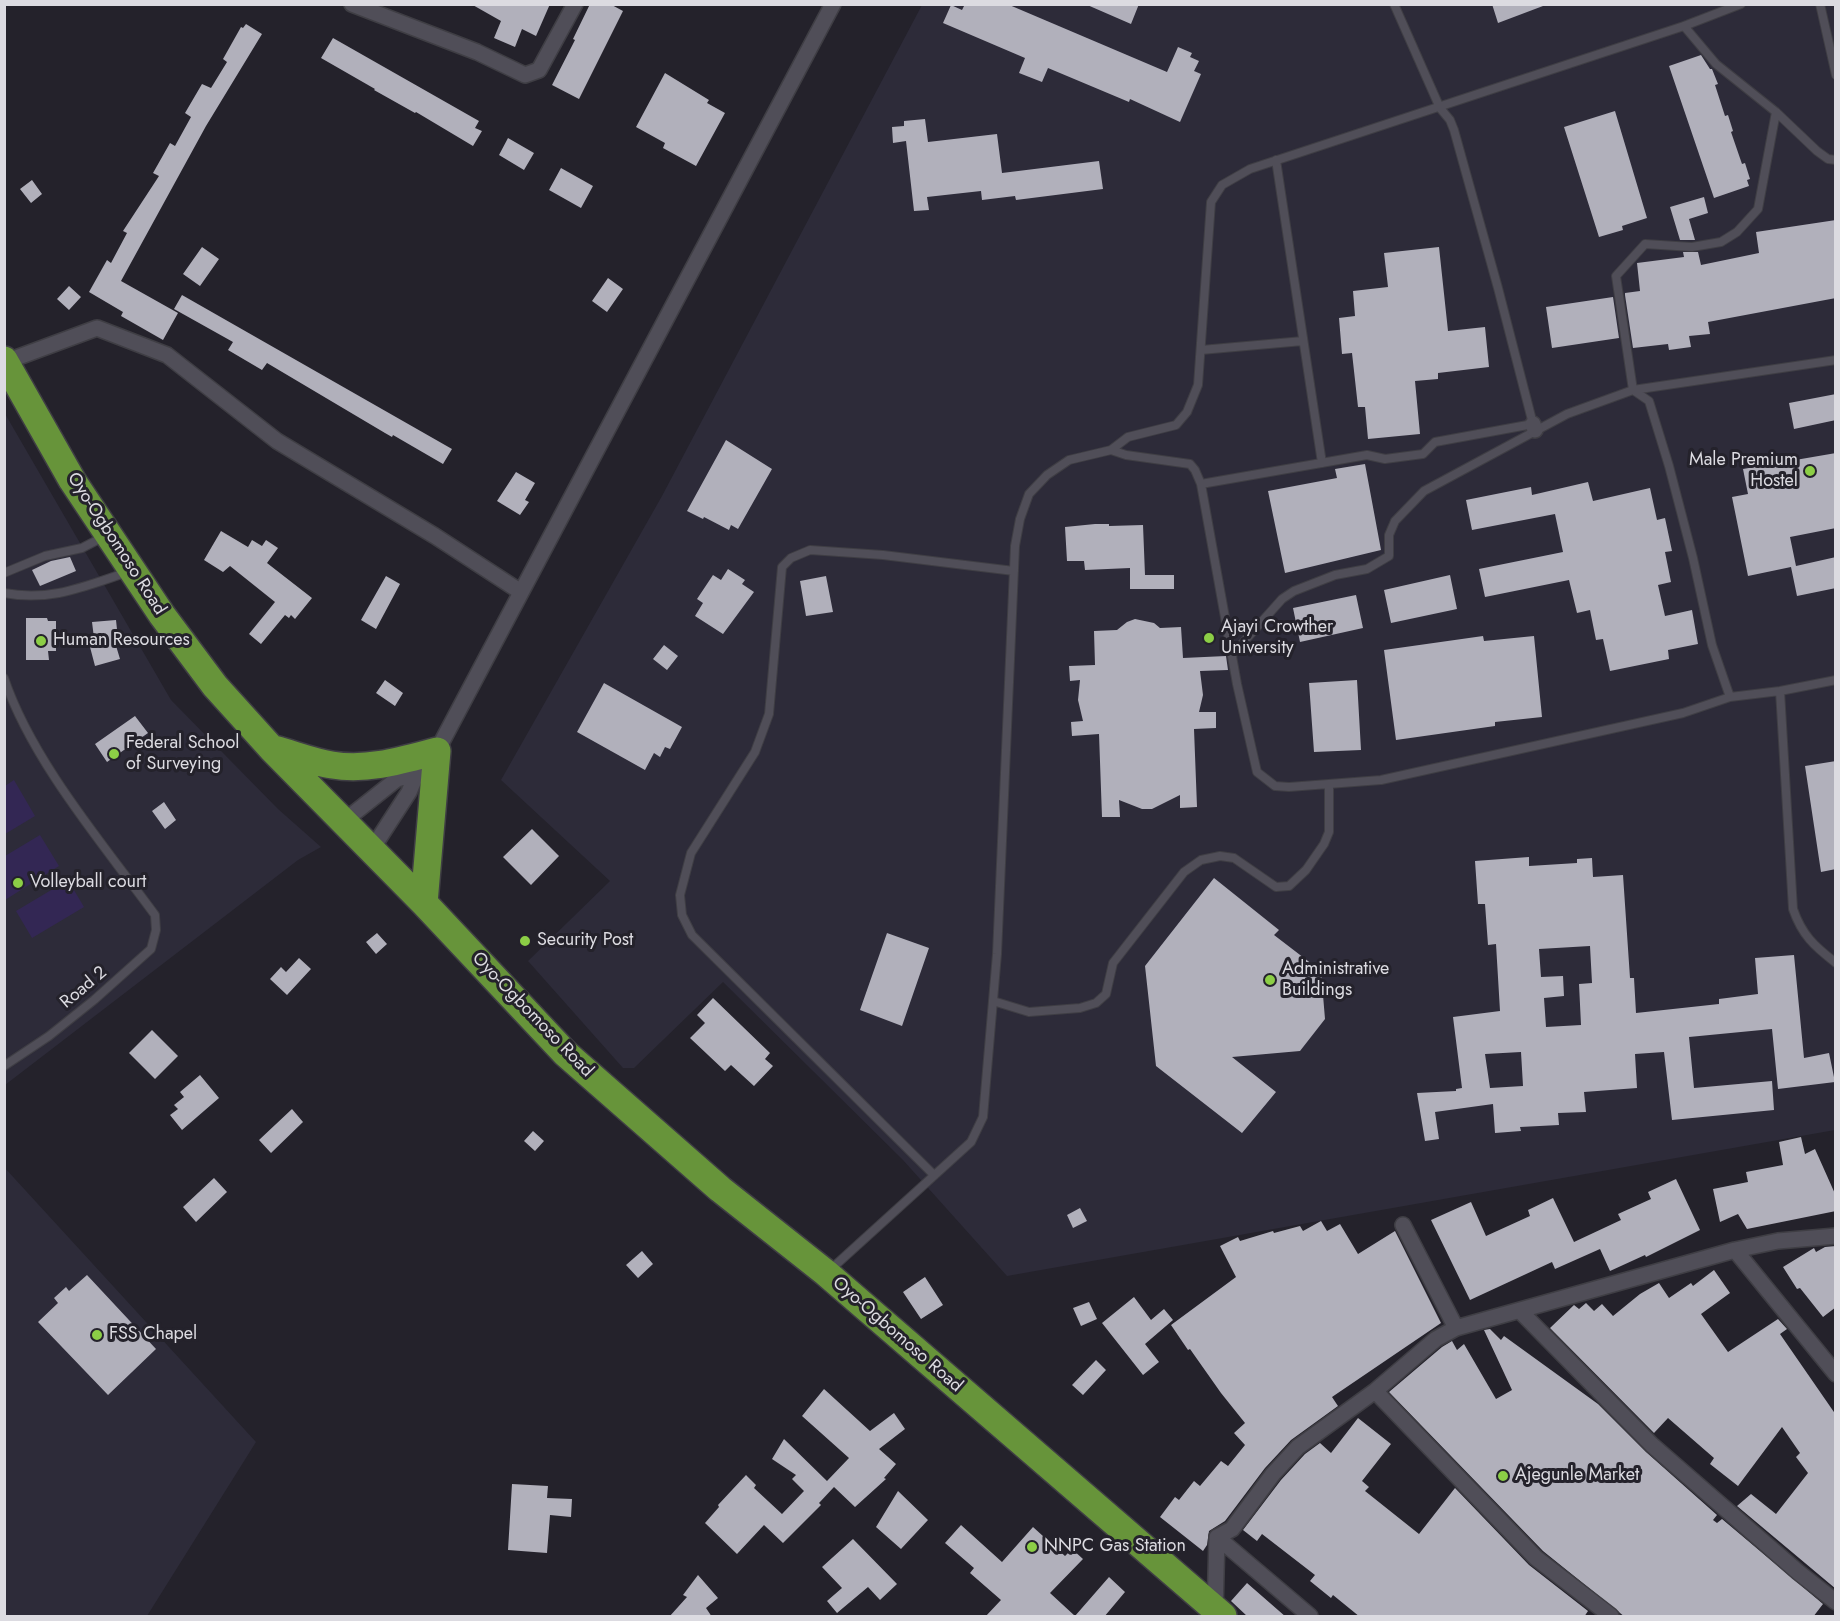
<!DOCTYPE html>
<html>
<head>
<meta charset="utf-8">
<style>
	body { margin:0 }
	#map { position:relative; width:1840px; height:1621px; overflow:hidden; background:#24222b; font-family:Jost,sans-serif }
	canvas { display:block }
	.frame { position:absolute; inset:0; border:6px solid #dcdbe1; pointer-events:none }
</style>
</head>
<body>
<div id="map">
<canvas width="1840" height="1621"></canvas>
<div class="frame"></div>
</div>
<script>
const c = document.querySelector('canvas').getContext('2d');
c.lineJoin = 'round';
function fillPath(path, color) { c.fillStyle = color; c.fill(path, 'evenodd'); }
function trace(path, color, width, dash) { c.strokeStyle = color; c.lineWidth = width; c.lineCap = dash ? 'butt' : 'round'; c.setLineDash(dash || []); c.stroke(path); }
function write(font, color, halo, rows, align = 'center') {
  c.font = font + ' Jost,sans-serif'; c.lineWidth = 6; c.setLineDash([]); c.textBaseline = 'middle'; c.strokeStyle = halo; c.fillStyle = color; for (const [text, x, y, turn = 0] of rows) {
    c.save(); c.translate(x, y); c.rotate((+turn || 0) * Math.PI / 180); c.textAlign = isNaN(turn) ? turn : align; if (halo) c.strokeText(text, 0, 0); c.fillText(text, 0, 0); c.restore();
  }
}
fillPath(new Path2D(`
	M922,5H1835V1130L1007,1276L903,1160L723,982L634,1068H623L528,961L610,881L501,780L662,496Z
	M4,412L171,700L278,809L321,847L298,860L5,1085Z
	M4,1167L256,1442L147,1616H5Z`), '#2d2b39');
fillPath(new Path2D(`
	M14,780L35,816L5,834V786Z
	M40,835L59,866L5,900V856Z
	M68,880L84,907L32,938L16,911Z`), '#332754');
fillPath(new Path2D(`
	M471,4H550L536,36L522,29L515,47L494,38L501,21Z
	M590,4H610L623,11L579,99L552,85L575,40L573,39Z
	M965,4H1007L1167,72L1178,47L1192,53L1190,57L1199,61L1194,71L1201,74L1180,122L1130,99L1129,102L1048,68L1042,82L1019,73L1025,58L943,23L951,5L962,10Z
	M1085,4H1139L1131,24Z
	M1492,4H1543V6L1498,23Z
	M246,24L262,34L206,126L121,281L178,313L163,340L121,316L123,312L89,292L107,260L111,263L127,233L123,231L159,176L153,173L170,143L175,146L191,117L185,113L202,84L211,88L227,62L223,59L241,27L243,28Z
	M333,38L479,121L475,128L482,131L473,146L416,112L415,113L374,90L375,89L321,58Z
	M1701,55L1710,69H1712L1718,84L1715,85L1725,116L1728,115L1733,131L1731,132L1742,164L1745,163L1750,179L1747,180L1749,186L1714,198L1669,66Z
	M665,73L709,100L707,103L725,113L696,166L663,148L665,143L636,127Z
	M1615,111L1647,218L1622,226L1623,230L1599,237L1564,127Z
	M925,119L928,142L997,134L1002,173L1099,161L1103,189L1016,200L1015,196L982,200L981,191L927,197L929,210L914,211L906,141L893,143L892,127L904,126V121Z
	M508,138L534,153L524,170L499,155Z
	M561,168L593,186L581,208L549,190Z
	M32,180L42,194L31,203L20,189Z
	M1704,197L1708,213L1689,219L1695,240H1680L1670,207Z
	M1836,220V298L1708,322L1710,334L1689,336L1691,347L1669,350L1668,344L1633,348L1625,295V293L1640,291L1637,263L1684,257L1683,252H1698L1701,265L1759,253L1756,232Z
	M202,247L219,259L200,286L183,274Z
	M1439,247L1448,331L1485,327L1489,367L1438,373V379L1415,381L1420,434L1368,439L1365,407H1358L1352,353L1342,354L1339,318L1355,316L1353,291L1388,287L1384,253Z
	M608,278L623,289L607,312L592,301Z
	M69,286L81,297L69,310L57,299Z
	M182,295L452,449L443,464L393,435L392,437L385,433L267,363L262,370L228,350L233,342L174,309Z
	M1613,297L1619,338L1552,348L1546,307Z
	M1836,394V420L1794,429L1789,403Z
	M726,440L772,469L738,529L731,525L729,530L704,517L703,519L687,511Z
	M1836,453V528L1790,537L1796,566L1836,557V588L1797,596L1791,567L1748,576L1732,497L1748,494L1743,469Z
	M1365,464L1381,550L1285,573L1268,491L1337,478L1335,469Z
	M516,472L535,483L525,500L529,502L520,515L497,501Z
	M1588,482L1593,501L1650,488L1657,520L1665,518L1672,551L1665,552L1671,582L1658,585L1665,616L1692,610L1698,644L1668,650L1669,659L1610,671L1603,639L1596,640L1590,610L1577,613L1569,580L1485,597L1479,569L1563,552L1555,514L1472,530L1466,500L1531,487L1532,495Z
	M1095,524H1109V526L1143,525L1145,575H1174V589H1130V568L1085,570L1084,561H1067L1065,527Z
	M221,531L248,547L252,540L262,546L266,540L278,548L267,563L312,598L295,619L291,615L289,618L285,615L261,644L249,634L275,602L230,566L223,572L204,560Z
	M70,557L76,571L40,586L32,570L51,561Z
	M728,569L745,580L742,584L754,592L723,634L695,616L703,603L697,599L713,575L721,580Z
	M1450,575L1457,609L1391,623L1384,590Z
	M386,576L400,584L376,629L361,620Z
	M826,576L833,612L806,616L800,581Z
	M1356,595L1363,628L1300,642L1293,608Z
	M26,618H47L48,621H56V651H48L49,660H26Z
	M1135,619L1154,623L1160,628L1181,627L1183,658L1226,656L1228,670L1200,671L1203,695L1199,712H1216V728L1194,729L1197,807L1180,808V795L1152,809H1142L1119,800L1120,817H1102L1099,734L1072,736L1071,722L1083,721L1078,700L1080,680L1070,681L1069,666L1095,665L1094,631L1117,630L1127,622Z
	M116,620L118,639H114L120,659L95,666L90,647L95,646L92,622Z
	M1483,636L1484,641L1534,636L1542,717L1495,722V726L1396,740L1384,650Z
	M664,645L678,656L667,670L653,659Z
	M385,680L403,693L395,706L376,693Z
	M1357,680L1361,750L1314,752L1309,683Z
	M604,683L682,727L670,749L665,747L660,757L654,753L645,770L577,732Z
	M135,716L148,733L107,762L95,744Z
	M1836,761V869L1821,872L1805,766Z
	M164,802L176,820L165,829L152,811Z
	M532,829L559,856L531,885L503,857Z
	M1529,857V866L1577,863V859L1592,858L1593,877L1623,875L1630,978H1634L1636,1013L1719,1004V999L1758,994L1755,958L1794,955L1804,1058L1829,1053L1835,1082L1778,1089L1772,1029L1689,1037L1694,1088L1772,1081L1774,1110L1672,1120L1664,1052L1635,1054L1637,1088L1584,1092L1586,1112L1558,1113L1559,1125L1520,1127L1521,1131L1495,1133L1493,1104L1435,1112L1439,1139L1425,1141L1417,1093L1456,1091V1089L1462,1088L1453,1017L1500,1011L1496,944L1488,945L1485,904H1478L1475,861ZM1590,946L1592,983L1579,984L1581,1025L1546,1027L1544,998L1564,996L1563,976L1541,977L1539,949ZM1521,1052L1523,1086L1490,1088L1485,1054Z
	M1214,878L1279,930L1274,935L1321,971L1325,1019L1300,1051L1232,1057L1276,1092L1242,1133L1156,1066L1145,966Z
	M377,933L387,944L376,954L366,942Z
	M887,933L929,948L902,1026L860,1010Z
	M299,958L311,969L287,995L270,979L281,967L286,972Z
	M713,998L770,1053L765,1059L773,1066L754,1086L731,1065L725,1071L690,1038L705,1023L697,1015Z
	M152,1030L178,1056L155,1079L129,1053Z
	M200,1075L219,1098L182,1130L170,1115L178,1109L174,1105L184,1097L180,1092Z
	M292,1109L303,1122L271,1153L259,1140Z
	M533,1131L544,1141L535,1151L524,1141Z
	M1801,1137L1805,1154L1815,1149L1836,1196V1211L1747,1229L1738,1214L1720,1222L1713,1189L1748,1182L1746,1172L1783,1165L1779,1142Z
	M214,1178L227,1192L196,1222L183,1207Z
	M1676,1179L1700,1230L1646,1257L1645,1255L1610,1271L1600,1249L1555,1269L1552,1262L1470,1300L1431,1220L1471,1202L1486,1236L1530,1216L1528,1210L1553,1198L1574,1242L1621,1220L1618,1214L1651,1199L1648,1192Z
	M1080,1208L1087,1221L1073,1228L1067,1215Z
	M1321,1221L1327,1231L1340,1224L1358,1254L1395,1231L1441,1323L1332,1397L1338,1406L1291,1440L1265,1468L1225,1521L1209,1531L1207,1545L1203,1551L1160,1517L1175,1497L1179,1500L1194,1481L1200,1486L1221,1461L1228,1466L1245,1445L1234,1433L1245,1423L1221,1393L1190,1349L1188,1350L1171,1325L1236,1277L1220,1246L1238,1237L1240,1241L1273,1231L1274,1233L1300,1226L1303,1231Z
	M1836,1246V1307L1823,1317L1800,1288L1797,1289L1783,1267L1814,1248L1816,1252L1825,1247Z
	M642,1251L653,1264L638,1278L626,1265Z
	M1714,1270L1730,1293L1701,1314L1728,1352L1778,1319L1787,1329L1780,1334L1836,1415V1589L1737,1506L1751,1494L1776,1514L1808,1473L1796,1457L1800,1453L1782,1427L1738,1486L1710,1464L1714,1458L1668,1418L1654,1433L1550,1328L1574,1305L1579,1309L1586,1303L1594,1311L1602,1304L1613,1316L1640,1294L1659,1283L1669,1298L1691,1283L1693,1286Z
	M87,1275L156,1349L108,1395L38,1322L58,1303L54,1298L66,1287L69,1291Z
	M925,1277L943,1305L921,1319L903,1292Z
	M1134,1297L1151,1320L1164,1309L1173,1320L1145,1344L1159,1362L1143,1375L1102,1323Z
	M1089,1302L1097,1319L1081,1326L1073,1308Z
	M1490,1329L1501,1340L1504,1336L1598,1404L1646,1452L1717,1515L1713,1520L1717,1523L1722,1519L1823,1604L1813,1617H1625L1543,1551L1389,1392L1442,1347L1452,1341L1457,1350L1464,1344L1496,1399L1512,1390L1484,1330Z
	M1096,1360L1106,1370L1083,1395L1072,1385Z
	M824,1389L870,1431L894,1413L905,1429L879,1449L896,1464L884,1478L886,1479L855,1507L834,1487L819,1503L821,1505L783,1543L764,1525L737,1554L705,1523L719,1507L718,1505L746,1475L756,1485L754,1488L782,1514L804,1491L792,1479L796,1475L772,1459L784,1439L827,1481L849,1458L802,1416Z
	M1358,1418L1391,1444L1362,1481L1369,1487L1365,1491L1419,1534L1455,1488L1529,1565L1588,1611L1584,1617H1360L1333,1595L1331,1598L1310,1581L1315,1575L1262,1534L1257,1541L1243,1530L1281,1480L1305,1454L1320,1443L1331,1453Z
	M512,1484L548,1486L547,1498L572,1499L571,1517L550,1515L547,1553L508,1550Z
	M898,1491L928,1520L901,1549L876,1527Z
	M961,1525L1002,1562L1033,1527L1065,1556L1072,1549L1083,1559L1050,1593L1075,1616L1109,1577L1125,1592L1104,1617H985L1001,1600L970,1573L974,1568L945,1543Z
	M853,1539L897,1584L880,1600L868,1587L837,1613L827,1601L842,1588L822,1567Z
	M698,1575L718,1598L706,1608L712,1617H669L687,1597L683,1595Z
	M1247,1583L1286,1617H1248L1231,1601Z`), '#b1b0bb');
const lane = new Path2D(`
	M1820,4L1836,75
	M1684,26L1716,64L1776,112L1817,151L1828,159L1836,160
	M1276,160L1322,463
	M1201,350L1303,341
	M1111,450L1126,455L1190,464L1195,470L1201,484L1237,684L1257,772L1275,786L1289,787L1381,780L1683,713L1730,697L1780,691L1836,680
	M1201,484L1367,455L1385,459L1423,454L1435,442L1533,424L1498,288L1454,130L1450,120L1440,108L1394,4
	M4,573L45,556L82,548L105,536
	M4,593C51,602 85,586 128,572
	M1232,655L1282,599L1294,591L1335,575L1367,569L1389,556V535L1395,521L1424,491L1567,414L1633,390L1836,360
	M4,678C32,761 103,844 155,915L156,930L151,949L94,1000L49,1036L4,1066
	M1780,691L1793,909C1802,935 1814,946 1836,963
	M1730,697L1712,645L1693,558L1669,466L1649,401L1633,390L1616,276L1645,244L1692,247L1721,242L1737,232L1758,209L1776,112
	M993,1001L1029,1012L1080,1008L1096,1003L1106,994L1113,963L1184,872L1201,860L1220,856L1234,858L1276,887L1289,886L1306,870L1324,844L1329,832V784
	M934,1175L692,935L682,915L680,895L691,853L755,752L769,714L782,567L791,558L810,550L883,555L1014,571
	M830,1270L971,1142L983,1117L997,954L1015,546L1020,519L1029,494L1047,475L1069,460L1111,450L1128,437L1176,425L1187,412L1198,385L1211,202L1222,185L1250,169L1684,26L1741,4`);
const street = new Path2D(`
	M352,4L477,52L525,75L539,70L575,4
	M5,362L97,328L167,355L277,441L435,536L521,592
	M1533,424L1535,430
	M343,822L397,779L417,773
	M372,849L409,792L417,773L437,751L833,4
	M1403,1225L1456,1328
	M1735,1250L1836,1374
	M1520,1311L1652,1445L1798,1572L1836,1602
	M1375,1391L1536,1558L1611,1616
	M1217,1537L1310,1616
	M1215,1611L1217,1537L1232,1529L1273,1474L1298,1447L1375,1391L1436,1339L1456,1328L1735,1250L1778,1241L1836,1236`);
const highway = new Path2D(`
	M4,360L72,480L162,615L215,686L272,749L424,903L565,1053L720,1189L826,1273L1223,1616
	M274,749C293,754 313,762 332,765C368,771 403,760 437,751L424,903`);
trace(lane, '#3f3e44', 10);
trace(street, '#3f3e44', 18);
trace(highway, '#3f3e44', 30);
trace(lane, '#504e58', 8);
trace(street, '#504e58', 15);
trace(highway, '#67943a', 27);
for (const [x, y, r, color] of [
	[1810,471,6,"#8cce46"],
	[1209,638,6,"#8cce46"],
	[41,641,6,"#8cce46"],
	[114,754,6,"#8cce46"],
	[18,883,6,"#8cce46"],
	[525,941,6,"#8cce46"],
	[1270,980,6,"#8cce46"],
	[97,1335,6,"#8cce46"],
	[1503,1476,6,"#8cce46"],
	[1032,1547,6,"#8cce46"]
]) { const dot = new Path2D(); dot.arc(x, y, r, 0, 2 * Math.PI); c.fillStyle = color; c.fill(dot); trace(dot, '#24222b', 2); }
write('18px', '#dcdbe1', '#24222b', [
	["Male Premium",1798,461,"right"],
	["Hostel",1798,482,"right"],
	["Ajayi Crowther",1221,628],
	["University",1221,649],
	["Human Resources",53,641],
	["Federal School",126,744],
	["of Surveying",126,765],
	["Volleyball court",30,883],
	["Security Post",537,941],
	["Administrative",1282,970],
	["Buildings",1282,991],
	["FSS Chapel",109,1335],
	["Ajegunle Market",1515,1476],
	["NNPC Gas Station",1044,1547]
], 'left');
write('18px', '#dcdbe1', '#24222b', [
	["Oyo-Ogbomoso Road",116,544,57],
	["Road 2",84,988,-40],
	["Oyo-Ogbomoso Road",532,1015,46],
	["Oyo-Ogbomoso Road",897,1335,41]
]);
</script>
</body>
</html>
